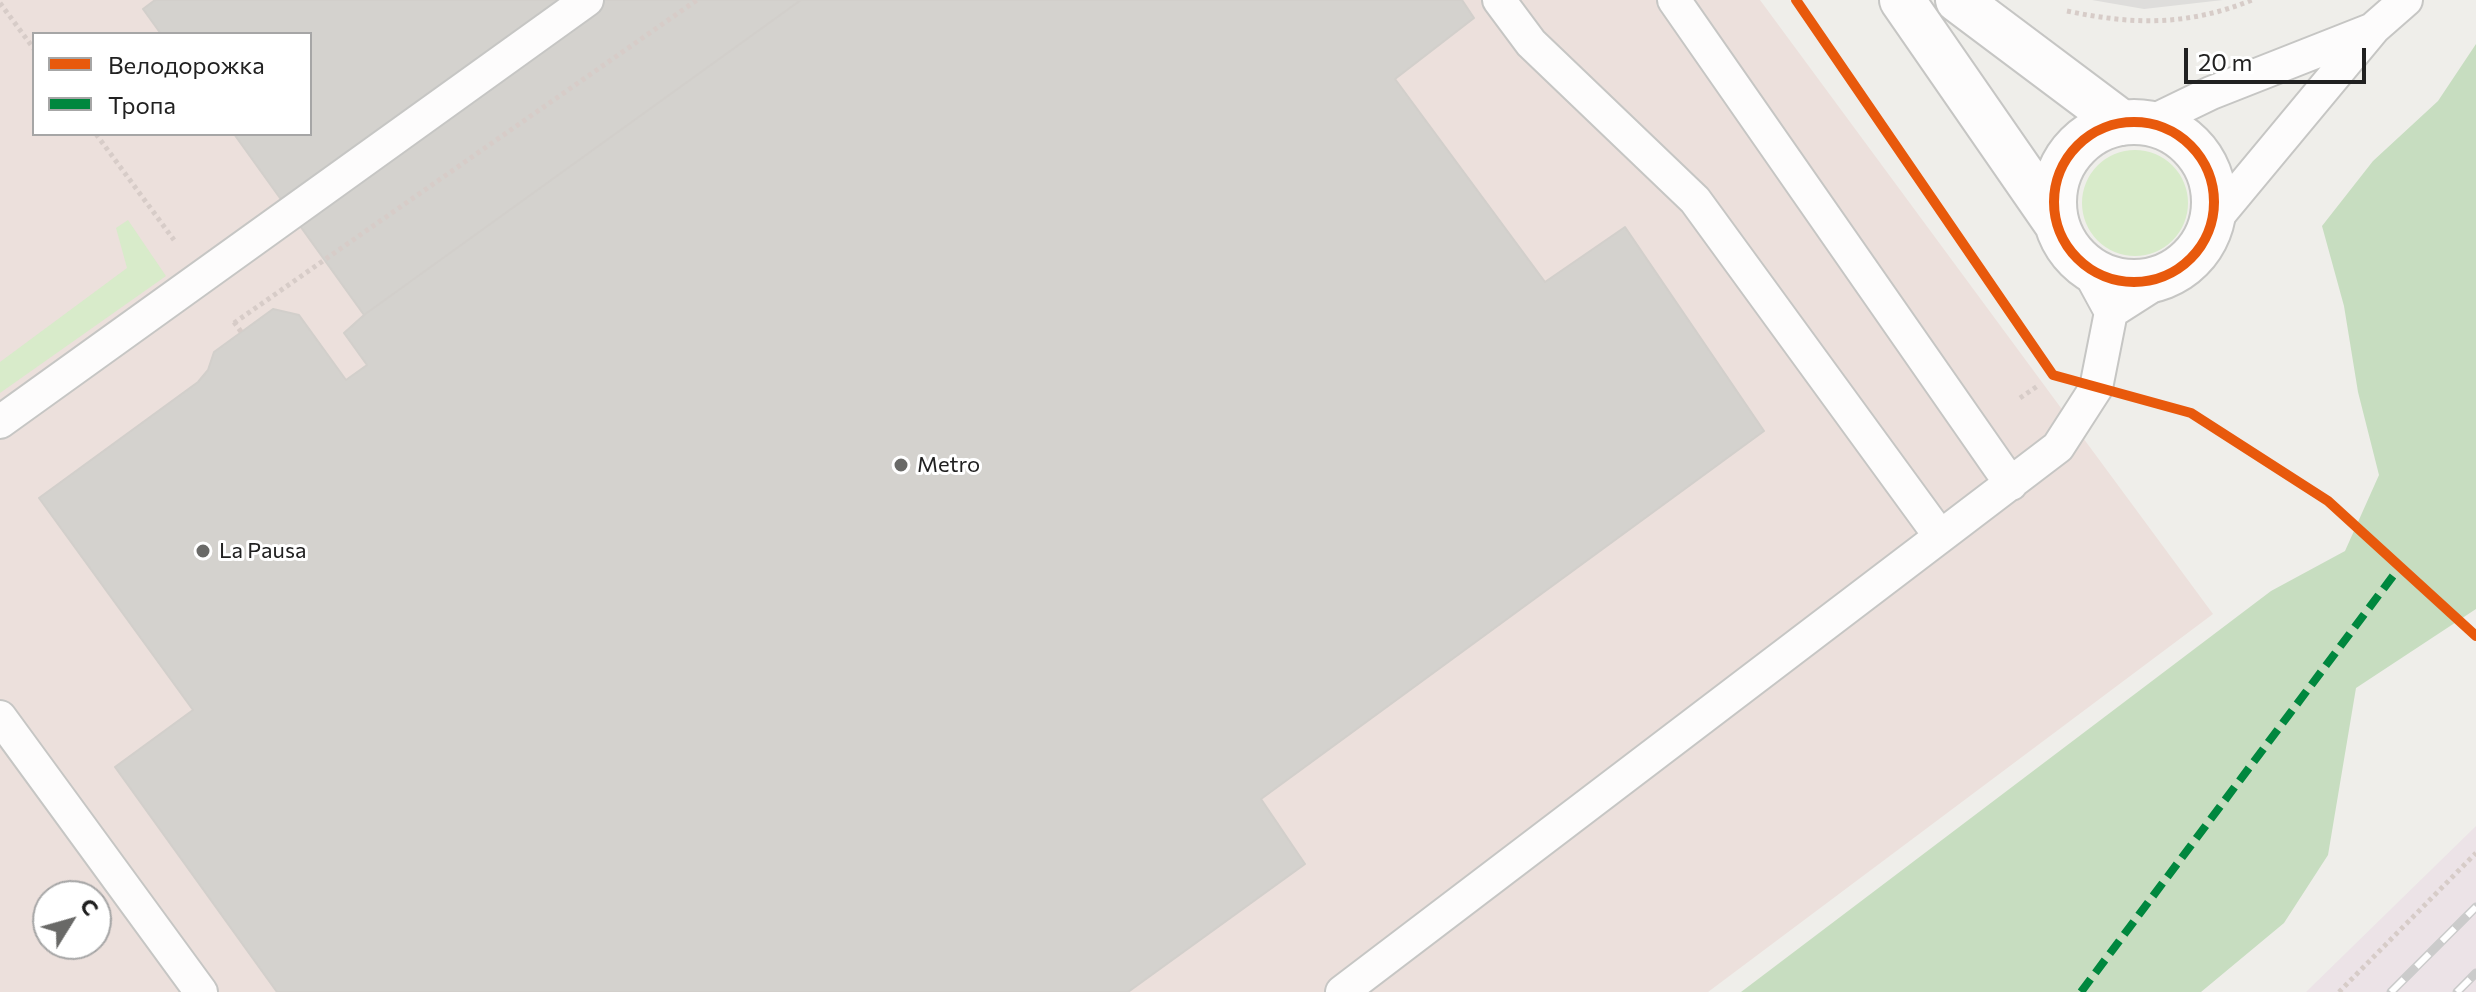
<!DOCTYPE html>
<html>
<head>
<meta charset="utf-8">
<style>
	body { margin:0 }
	#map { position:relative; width:2476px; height:992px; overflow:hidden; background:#efeeea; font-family:Commissioner,sans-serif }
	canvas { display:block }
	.legend { position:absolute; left:32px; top:32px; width:280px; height:104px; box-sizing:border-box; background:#fff; border:2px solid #a6a6a6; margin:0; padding:10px 14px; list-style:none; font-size:24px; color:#212121 }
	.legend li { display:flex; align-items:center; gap:16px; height:40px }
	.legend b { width:40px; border:2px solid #a6a6a6 }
	.north { position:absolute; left:32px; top:880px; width:80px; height:80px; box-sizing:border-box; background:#fff; border:2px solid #a6a6a6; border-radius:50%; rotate:53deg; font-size:22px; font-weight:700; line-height:32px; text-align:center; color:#212121 }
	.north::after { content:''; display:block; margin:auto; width:28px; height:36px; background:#696967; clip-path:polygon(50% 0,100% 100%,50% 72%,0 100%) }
	.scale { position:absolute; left:2184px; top:48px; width:182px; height:36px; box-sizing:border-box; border:4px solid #212121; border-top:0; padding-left:10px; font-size:24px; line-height:28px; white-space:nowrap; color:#212121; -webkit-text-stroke:6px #fff; paint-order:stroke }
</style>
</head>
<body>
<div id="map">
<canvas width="2476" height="992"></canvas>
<ul class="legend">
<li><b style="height:10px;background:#e8590c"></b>Велодорожка</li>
<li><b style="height:10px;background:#00873e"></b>Тропа</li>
</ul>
<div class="north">С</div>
<div class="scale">20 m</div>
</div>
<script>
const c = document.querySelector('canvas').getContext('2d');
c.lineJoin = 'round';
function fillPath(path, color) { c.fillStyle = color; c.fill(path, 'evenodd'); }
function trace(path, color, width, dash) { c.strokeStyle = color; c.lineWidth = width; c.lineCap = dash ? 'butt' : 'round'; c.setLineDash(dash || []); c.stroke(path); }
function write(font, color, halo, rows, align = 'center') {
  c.font = font + ' Commissioner,sans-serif'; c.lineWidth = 6; c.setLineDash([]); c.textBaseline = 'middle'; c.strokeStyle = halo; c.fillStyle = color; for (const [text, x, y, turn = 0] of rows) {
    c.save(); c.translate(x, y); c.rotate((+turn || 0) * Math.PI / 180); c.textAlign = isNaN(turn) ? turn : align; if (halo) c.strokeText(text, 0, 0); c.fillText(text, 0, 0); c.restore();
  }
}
fillPath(new Path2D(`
	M2092,0H2223L2144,9Z`), '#dedddb');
fillPath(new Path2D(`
	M0,0H1760L2213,614L1708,992H0ZM34,34H310V134H34ZM48,896H96V944H48Z`), '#ece0dc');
fillPath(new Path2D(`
	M2476,826V992H2306Z`), '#ece3e7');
fillPath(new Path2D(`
	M2082 203a53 53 0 1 1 106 0a53 53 0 1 1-106 0Z
	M128,220L166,276L0,393V362L127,268L116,228Z`), '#d8ebca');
fillPath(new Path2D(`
	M2476,44V609L2356,688L2328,855L2284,923L2201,992H1741L2271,591L2345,551L2379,475L2358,392L2344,306L2322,226L2373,161L2438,101Z`), '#c7ddc0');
const building = new Path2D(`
	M155,0H801L364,315L234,134H310V34H161L143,9Z
	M801,0H1462L1474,18L1395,79L1545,282L1625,227L1764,431L1261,799L1305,864L1128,992H277L115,767L193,710L39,498L198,382L208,370L214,352L273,309L299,315L346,380L367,365L344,333L364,315Z`);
fillPath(building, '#d4d2ce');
trace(building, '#d2cfcb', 2);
const lane = new Path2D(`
	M1499,0L1531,43L1695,200L1940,536
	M1674,0L2011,484
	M2149,123L2211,93L2371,30
	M2212,223L2374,28L2406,0
	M2111,312L2183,266
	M0,422L587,0
	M0,717L201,992
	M1342,992L2058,447L2096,388L2111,312L2086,266`);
const street = new Path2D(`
	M1902,0L2057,224
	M1958,0L2122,123
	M2054 202a80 80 0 1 1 160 0a80 80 0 1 1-160 0Z`);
trace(lane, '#c6c6c4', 36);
trace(street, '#c6c6c4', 48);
trace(new Path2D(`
	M1796,0L2049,369
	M0,3L34,49
	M2067,11C2133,25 2188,26 2252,0
	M96,134L174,240
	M234,322L242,333
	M234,323L697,0
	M2020,398L2039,385
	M2141,400L2191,413L2328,501L2476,636
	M2339,992L2476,853`), '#d7ccc8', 5, [4, 4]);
trace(lane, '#fdfcfc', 32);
trace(street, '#fdfcfc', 44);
const rail = new Path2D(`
	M2391,992L2476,907
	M2457,992L2476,973`);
trace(rail, '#cbcbcb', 9);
trace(rail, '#fff', 6, [18]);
trace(new Path2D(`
	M2081,992L2399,568`), '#00873e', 8, [16, 8]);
trace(new Path2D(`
	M1796,0L2053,375L2191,413L2328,501L2476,636
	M2054 202a80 80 0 1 1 160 0a80 80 0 1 1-160 0Z`), '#e8590c', 10);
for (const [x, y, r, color] of [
	[901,465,8,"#696967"],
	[203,551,8,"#696967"]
]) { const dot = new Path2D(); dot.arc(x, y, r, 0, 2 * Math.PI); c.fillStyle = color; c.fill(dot); trace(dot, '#fff', 3); }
write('22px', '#212121', '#fff', [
	["Metro",917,465],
	["La Pausa",219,551]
], 'left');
</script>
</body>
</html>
